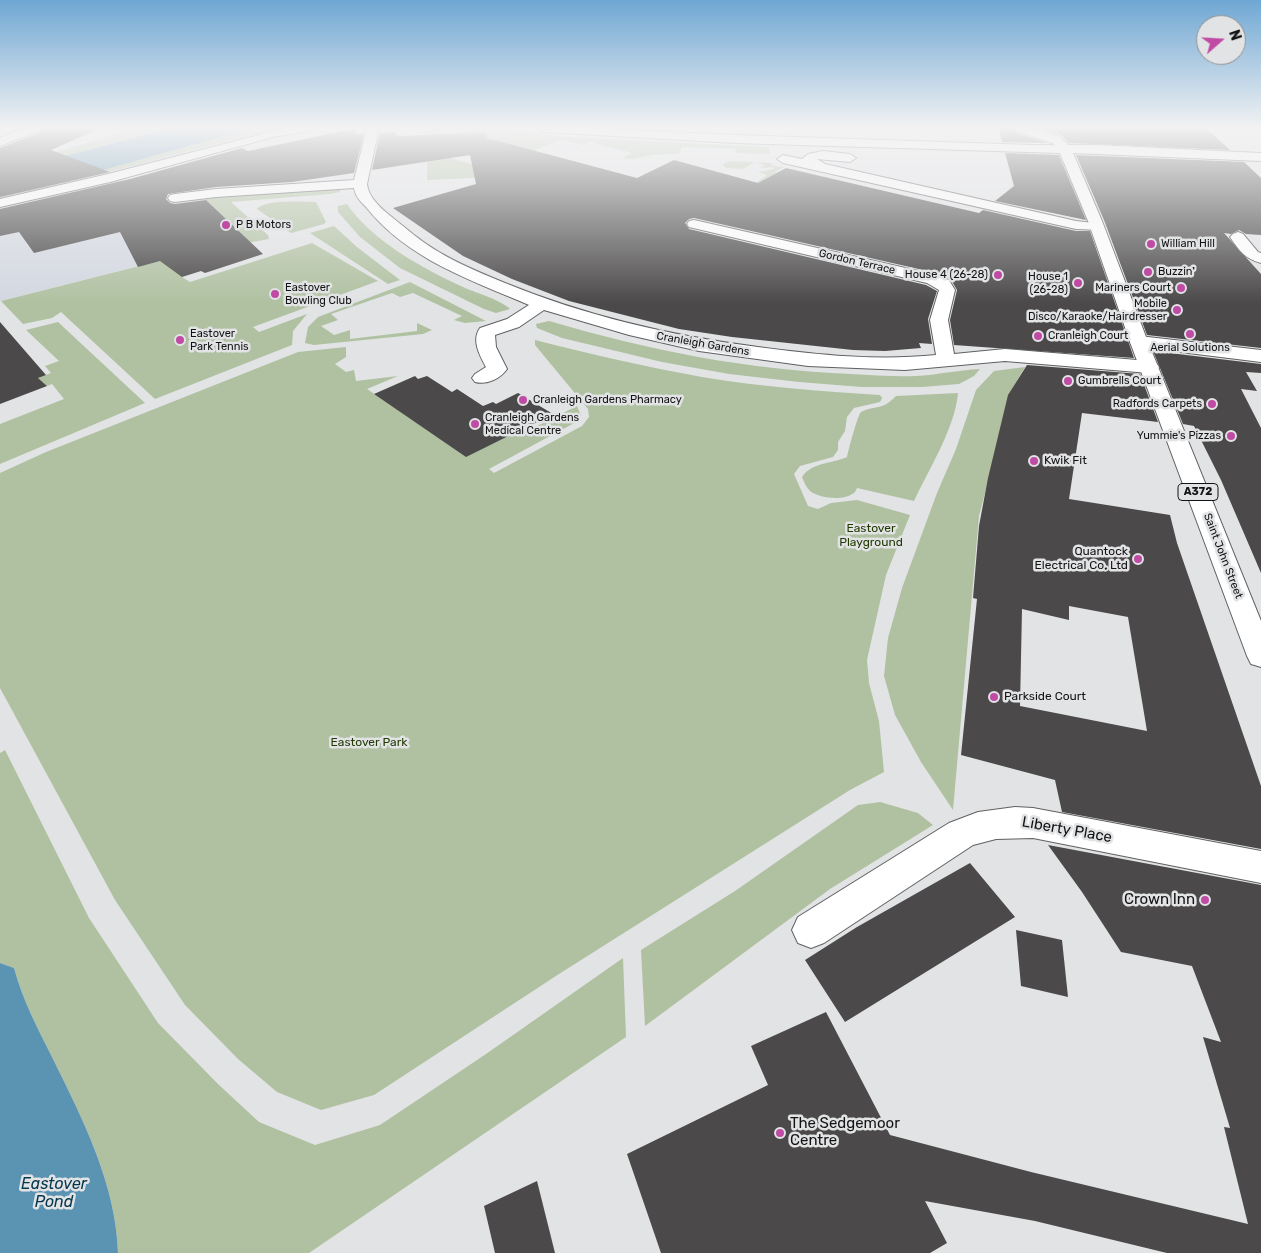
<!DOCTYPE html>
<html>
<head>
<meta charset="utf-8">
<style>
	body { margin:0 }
	#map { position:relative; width:1261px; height:1253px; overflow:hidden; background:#e2e3e5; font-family:Rubik,sans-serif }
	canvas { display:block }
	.north { position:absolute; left:1196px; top:15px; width:50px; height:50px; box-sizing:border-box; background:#e2e3e5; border:1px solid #8f9091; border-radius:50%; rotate:71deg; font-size:14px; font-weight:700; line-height:20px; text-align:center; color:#131314 }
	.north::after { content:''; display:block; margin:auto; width:18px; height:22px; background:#bf4ba4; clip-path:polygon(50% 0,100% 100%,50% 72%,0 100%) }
</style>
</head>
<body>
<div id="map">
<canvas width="1261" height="1253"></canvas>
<div class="north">N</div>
</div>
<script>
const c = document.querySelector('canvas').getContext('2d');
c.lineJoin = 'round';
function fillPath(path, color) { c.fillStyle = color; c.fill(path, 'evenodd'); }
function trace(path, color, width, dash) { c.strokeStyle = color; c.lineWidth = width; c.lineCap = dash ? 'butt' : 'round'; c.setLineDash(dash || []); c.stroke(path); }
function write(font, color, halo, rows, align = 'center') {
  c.font = font + ' Rubik,sans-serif'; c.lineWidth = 5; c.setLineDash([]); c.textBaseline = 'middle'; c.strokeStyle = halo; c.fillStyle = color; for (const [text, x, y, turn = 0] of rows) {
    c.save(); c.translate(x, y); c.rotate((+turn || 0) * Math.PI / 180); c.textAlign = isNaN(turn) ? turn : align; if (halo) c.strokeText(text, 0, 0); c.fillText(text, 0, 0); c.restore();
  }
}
fillPath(new Path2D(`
	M116,176L169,203L203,197L247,239L0,301V203Z`), '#d3d7e0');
fillPath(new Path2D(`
	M171,128L73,154L0,169V165L67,149L124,131L102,129Z
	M252,128H283C188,149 95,178 0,198V193Z
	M424,128H484L569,137L769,147L770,154L736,153L735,149L682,147L680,153L663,155L656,154L633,159L623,158L632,153L590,142L583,145L560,140L533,151L455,129L438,134L437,154L484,168L494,177L427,180L428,134H424Z
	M731,161L771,163L772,166L784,167L775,172L777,173L748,188L767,175L758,172L774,169L773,167L760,168L765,165L754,162L744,169L726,168L723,165L724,163Z
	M340,189V192L330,194L231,202L268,235L269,239L247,243V239L203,197Z
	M316,202L326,222L324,224L291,233L257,209C265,199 303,202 316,202Z
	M347,204C373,242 424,269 465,288C477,293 501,300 510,309L496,313L484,309L400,268L360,237L338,212V206Z
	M334,226L357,247L400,280L388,284L310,233Z
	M312,243L378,281L253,327L259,332L307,314L293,331L292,345L155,399L61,312L52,318L23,324L1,301L191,253L182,277L190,282Z
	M410,282L486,321L465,323L454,320L462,316L413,293L400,297L392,293L331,314L338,320L321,326L334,335L350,330V339L417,331V323L432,330L423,334L314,345L305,343L308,327L318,317Z
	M549,321C648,350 747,370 851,374C873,375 895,377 916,376C937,375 958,370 980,369L974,376L959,384L922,387H862L799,382L729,374L662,362L562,338L537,328L536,324Z
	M58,322L145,403L0,464V424L64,399L52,384L47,386L38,378L51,373L45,366L59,361L26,330Z
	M535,340C590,354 646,367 702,377C761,387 820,391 880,395L882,398L880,402L854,408L847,417L845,431L838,442V450L833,457L800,466L794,474L808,506L818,509L831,503L857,500L910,515L886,575L867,660L869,683L879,721L884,772L850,790L559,974L374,1095L321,1110L277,1092L238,1059L185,1005L115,900L0,688V473L46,452L298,352L346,347V357L335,364L346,372L354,370L356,381L398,376L367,389L466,456L513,434L517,436L577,406L581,416L578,421L489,469L494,473L582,426L589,417L588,409L535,345Z
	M1025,367L1012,389L979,516L953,810L921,762L895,715L884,676L888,638L902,588L937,493L956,449L976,390L994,371Z
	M958,393C955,428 929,469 914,501L857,488C856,490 855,493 852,494C843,501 818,498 810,491C806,487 804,482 802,477C812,462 831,464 847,457C848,451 858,414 861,412C877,404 880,412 896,396Z
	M5,750L89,918L158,1023L218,1084L259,1122L315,1145L380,1125L486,1054L623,958L626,1037L309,1253H118C116,1184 83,1120 53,1059C38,1029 23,1001 14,968L0,963V753Z
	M880,802L918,813L933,825L830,889L645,1026L641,950L735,891L858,805Z`), '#b0c1a1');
fillPath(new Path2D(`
	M171,128H252L103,170L0,169L73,154Z
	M0,963L14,968C23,1001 38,1029 53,1059C83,1120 116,1184 118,1253H0Z`), '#5b93b3');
fillPath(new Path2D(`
	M42,128H101L51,150L110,172L0,197V148L39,133Z
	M357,128L355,134H364L354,173L292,182L216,187L168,194L166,199L170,203L175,204L206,200L263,254L205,273L201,271L182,277L160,261L138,267L120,232L34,253L19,232L0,236V209L130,179L242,148L248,151Z
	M999,128H1013L1016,133L1047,143L1002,142Z
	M1038,128H1206L1230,150L1069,143L1061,135Z
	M396,132V135L401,136L487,132V138L637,178L674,160L758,183L786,168L979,213L983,210L1076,231H1090L1134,358L954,345L950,320L957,290L950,278L932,272L694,218L689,219L685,223L689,229L926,285L937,291L928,319L932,344L919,343L921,348L885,351L853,350L732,337L679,329L569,301L512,279L463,256L393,208L476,184L470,155L372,170L380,133Z
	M1005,153L1059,155L1086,220L995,201L1014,186Z
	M1076,155L1244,162L1261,178V235L1246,234L1239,230L1231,234L1224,233L1261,274V348L1147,335L1104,220Z
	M0,322L46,375L38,378L47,386L0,404Z
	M1153,351L1261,364V373L1246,372L1257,391L1241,389L1261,428V573L1221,480L1194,426L1183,424Z
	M1027,365L1140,374L1158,422L1082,413L1069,499L1170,515L1177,543L1261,786V849L1062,812L1055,780L961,755L977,599L973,598L979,526L988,478L1008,395ZM1069,606L1128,617L1147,731L1020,706L1022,609L1069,620Z
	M415,376L418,379L427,376L452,392L457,389L483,406L493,402L496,404L518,393L553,414L466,457L374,394Z
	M1048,845L1261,885V1253H1167L1035,1221L925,1201L947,1243L930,1253H661L627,1154L768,1085L751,1046L826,1012L890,1135L1031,1172L1248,1224L1224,1127L1230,1128L1203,1037L1221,1042L1192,966L1121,952L1082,892Z
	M970,863L1015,917L845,1022L805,960L857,927Z
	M1016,930L1062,940L1068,997L1021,986Z
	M537,1181L555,1253H495L484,1206Z`), '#4b4949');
const minor = new Path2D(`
	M24,128H40L38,131L0,146V138Z
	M286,128H311L309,131L273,137L110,182L0,207V199L108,174Z
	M367,128H379L367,184C369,202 390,215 403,226C435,254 466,267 505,283C586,316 671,336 758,347C817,355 877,361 936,355L930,320L939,290L927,283L689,227L687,224L689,221L694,220L932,274L949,280L955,290L948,320L954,354L1005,349L1149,361L1156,363L1159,367L1156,371L1149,373L1005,361L905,370L808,366L699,351L629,335L544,310L519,327L495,335L496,347L507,369C500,379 487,385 475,382L472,378L475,374L486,367C480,356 471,340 480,328L507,319L529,305C471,280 407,259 366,207C361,202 355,196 354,188L216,197L175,202L170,201L168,198L170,195L175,194L216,189L354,180Z
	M823,151L850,154L856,158L850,162L817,159L825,164L1076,221L1102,224L1104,227L1102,230L1076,229L783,163L777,159L783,155L802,159L808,154Z
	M1238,232L1243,234L1258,252L1261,253V263C1245,259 1239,250 1230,237L1233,234Z
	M1139,336L1261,350V362L1132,346L1130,342L1132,338Z
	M1015,807L1033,808L1261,851V883L1033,838L996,839L973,845L824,943L811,948L798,943L792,930L798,917L949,823L978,812Z`);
const tertiary = new Path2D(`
	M1015,128H1032L1060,137L1062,140L1060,143H1052L1017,131Z`);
const secondary = new Path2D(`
	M1056,136C1062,138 1068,144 1071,149L1069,152H1061L1050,140Z`);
const primary = new Path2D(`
	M537,128H589L736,135L1032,145H1097L1261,153V161L1073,153L1102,221L1148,342L1261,621V667L1251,664L1247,656L1130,342L1088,221L1060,153L736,143L543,132Z`);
trace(minor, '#5f6062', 2);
trace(tertiary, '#5f6062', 2);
trace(secondary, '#5f6062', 2);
trace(primary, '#5f6062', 2);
fillPath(minor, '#fff');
fillPath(tertiary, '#fff');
fillPath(secondary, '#fff');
fillPath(primary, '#fff');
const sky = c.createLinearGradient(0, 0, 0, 303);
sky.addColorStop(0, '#6fa7d3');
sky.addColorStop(0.42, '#f2f2f3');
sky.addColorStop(1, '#f2f2f300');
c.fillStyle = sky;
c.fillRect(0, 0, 1261, 303);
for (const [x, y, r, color] of [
	[226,225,5,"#bf4ba4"],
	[1151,244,5,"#bf4ba4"],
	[1148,272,5,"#bf4ba4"],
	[998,275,5,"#bf4ba4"],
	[1078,283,5,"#bf4ba4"],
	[1181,288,5,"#bf4ba4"],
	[275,294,5,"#bf4ba4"],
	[1177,310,5,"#bf4ba4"],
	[1190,334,5,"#bf4ba4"],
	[1038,336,5,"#bf4ba4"],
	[180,340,5,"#bf4ba4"],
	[1068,381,5,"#bf4ba4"],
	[523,400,5,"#bf4ba4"],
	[1212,404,5,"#bf4ba4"],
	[475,424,5,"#bf4ba4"],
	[1231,436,5,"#bf4ba4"],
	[1034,461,5,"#bf4ba4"],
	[1138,559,5,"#bf4ba4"],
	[994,697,5,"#bf4ba4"],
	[1205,900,5,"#bf4ba4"],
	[780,1133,5,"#bf4ba4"]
]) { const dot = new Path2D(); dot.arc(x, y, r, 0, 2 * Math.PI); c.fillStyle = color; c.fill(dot); trace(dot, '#e2e3e5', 2); }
write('11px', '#131314', '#e2e3e5', [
	["P B Motors",236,225],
	["William Hill",1161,244],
	["Buzzin'",1158,272],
	["House 4 (26-28)",988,275,"right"],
	["House 1",1068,277,"right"],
	["(26-28)",1068,290,"right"],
	["Eastover",285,288],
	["Bowling Club",285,301],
	["Mariners Court",1171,288,"right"],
	["Mobile",1167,304,"right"],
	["Disco/Karaoke/Hairdresser",1167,317,"right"],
	["Eastover",190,334],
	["Park Tennis",190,347],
	["Cranleigh Court",1048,336],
	["Aerial Solutions",1190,348,"center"],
	["Gumbrells Court",1078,381],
	["Cranleigh Gardens Pharmacy",533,400],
	["Radfords Carpets",1202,404,"right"],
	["Cranleigh Gardens",485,418],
	["Medical Centre",485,431],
	["Yummie's Pizzas",1221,436,"right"]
], 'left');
write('11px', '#131314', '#e2e3e5', [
	["Gordon Terrace",857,262,13],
	["Cranleigh Gardens",703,344,10],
	["Saint John Street",1223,556,69]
]);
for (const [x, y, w] of [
	[1198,492,40]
]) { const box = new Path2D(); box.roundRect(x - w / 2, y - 8.5, w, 17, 4); c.fillStyle = '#e2e3e5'; c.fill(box); trace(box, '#131314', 1); }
write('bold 11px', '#131314', null, [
	["A372",1198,492]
]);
write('12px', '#131314', '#e2e3e5', [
	["Kwik Fit",1044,461],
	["Quantock",1128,552,"right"],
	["Electrical Co. Ltd",1128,566,"right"],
	["Parkside Court",1004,697]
], 'left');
write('12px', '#233b02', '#e2e3e5', [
	["Eastover",871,529],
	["Playground",871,543],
	["Eastover Park",369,743]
]);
write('15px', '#131314', '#e2e3e5', [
	["Liberty Place",1067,830,10]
]);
write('15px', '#131314', '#e2e3e5', [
	["Crown Inn",1195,900],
	["The Sedgemoor",790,1124,"left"],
	["Centre",790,1141,"left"]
], 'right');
write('italic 16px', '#04364d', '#e2e3e5', [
	["Eastover",54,1184],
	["Pond",54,1202]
]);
</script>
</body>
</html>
